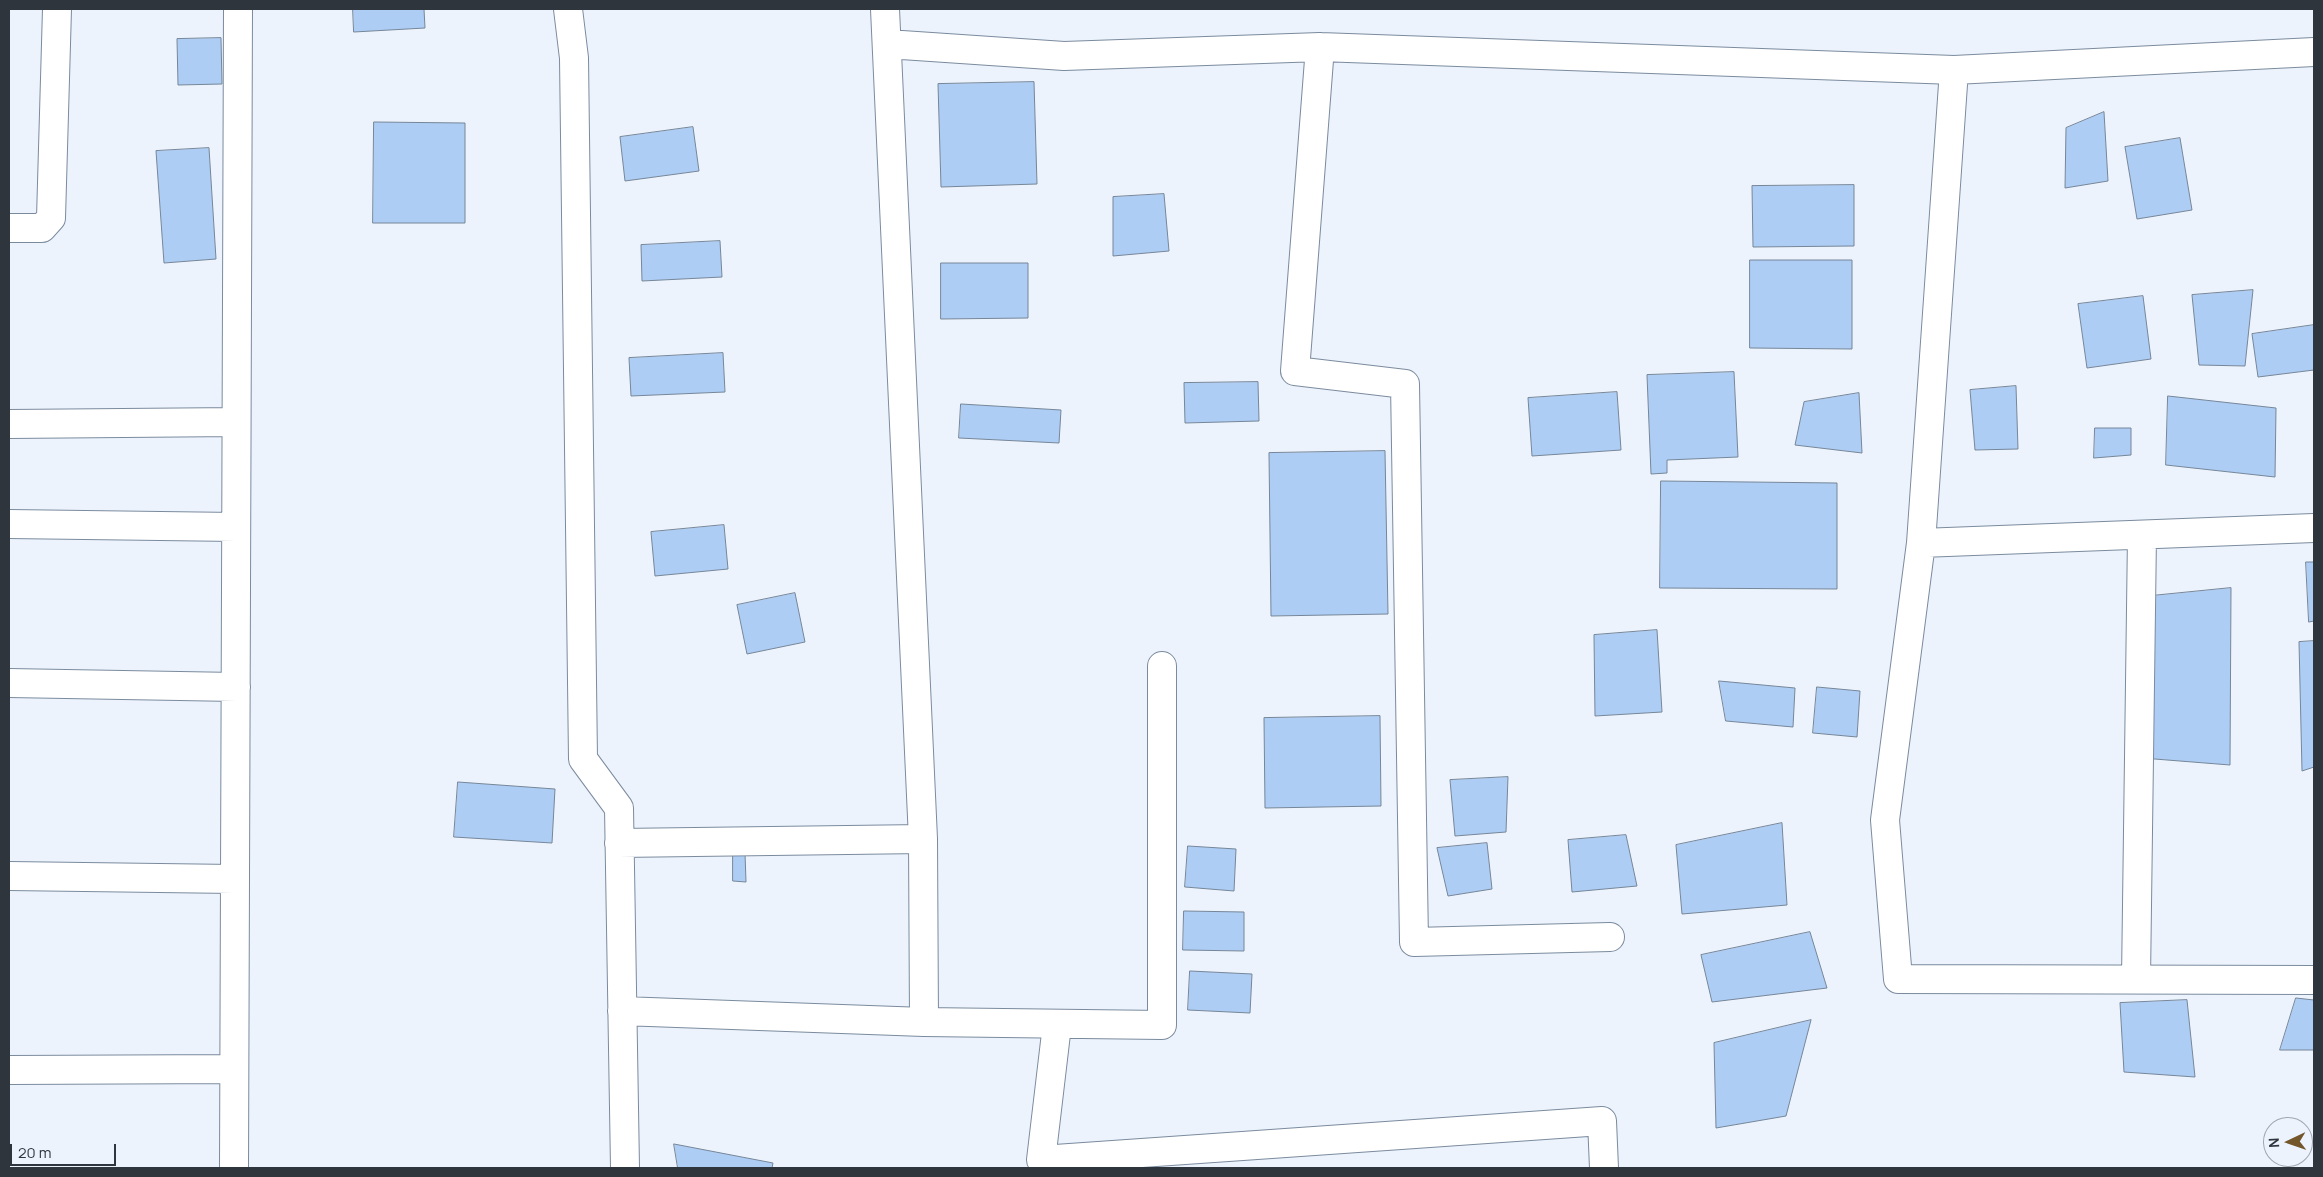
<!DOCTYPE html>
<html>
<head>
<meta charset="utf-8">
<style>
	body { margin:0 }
	#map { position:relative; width:2323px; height:1177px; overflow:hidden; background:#ecf3fc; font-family:Manrope,sans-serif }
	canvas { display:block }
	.frame { position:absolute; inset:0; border:10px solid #2e353d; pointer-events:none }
	.north { position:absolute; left:2263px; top:1117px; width:50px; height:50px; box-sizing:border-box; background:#ecf3fc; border:1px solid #a0a7b0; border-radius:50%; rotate:267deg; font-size:14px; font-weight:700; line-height:20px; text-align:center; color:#2e353d }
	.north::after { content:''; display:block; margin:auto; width:18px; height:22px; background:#73562a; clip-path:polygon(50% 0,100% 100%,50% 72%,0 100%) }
	.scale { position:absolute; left:10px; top:1144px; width:106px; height:22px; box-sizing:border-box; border:2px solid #2e353d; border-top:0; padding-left:6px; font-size:15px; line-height:18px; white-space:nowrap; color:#2e353d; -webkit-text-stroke:4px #ecf3fc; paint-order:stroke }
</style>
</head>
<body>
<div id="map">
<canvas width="2323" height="1177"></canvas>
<div class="frame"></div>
<div class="north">N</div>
<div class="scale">20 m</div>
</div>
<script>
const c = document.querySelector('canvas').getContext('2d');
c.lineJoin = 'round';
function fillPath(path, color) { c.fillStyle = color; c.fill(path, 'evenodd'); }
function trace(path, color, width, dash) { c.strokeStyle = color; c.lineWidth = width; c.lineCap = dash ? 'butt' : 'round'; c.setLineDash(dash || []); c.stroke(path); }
const building = new Path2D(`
	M353,9H424L425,28L354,32Z
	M221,38L222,84L178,85L177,39Z
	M1034,82L1037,184L941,187L938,84Z
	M2104,112L2108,181L2065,188L2066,128Z
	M374,122L465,123V223H373Z
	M693,127L699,171L625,181L620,137Z
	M2180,138L2192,210L2137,219L2125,147Z
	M209,148L216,259L164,263L156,151Z
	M1854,185V246L1753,247L1752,186Z
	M1164,194L1169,251L1113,256V197Z
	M720,241L722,277L642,281L641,245Z
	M1750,260H1852V349L1750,348Z
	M941,263H1028V318L941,319Z
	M2253,290L2245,366L2199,365L2192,295Z
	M2143,296L2151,359L2087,368L2078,304Z
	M2314,325V370L2258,377L2252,334Z
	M723,353L725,392L631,396L629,358Z
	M1734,372L1738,457L1667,460V473L1651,474L1647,375Z
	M1258,382L1259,421L1185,423L1184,383Z
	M2016,386L2018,449L1975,450L1970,390Z
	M1617,392L1621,450L1532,456L1528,398Z
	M1859,393L1862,453L1795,445L1804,402Z
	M2168,396L2276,408L2275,477L2166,465Z
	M961,404L1061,410L1059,443L959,438Z
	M2095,428H2131V455L2094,458Z
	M1385,451L1388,614L1271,616L1269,453Z
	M1661,481L1837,483V589L1660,588Z
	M724,525L728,569L655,576L651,532Z
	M2306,562H2314V621L2309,622Z
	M2231,588L2230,765L2142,758L2141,597Z
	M795,593L805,642L747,654L737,605Z
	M1657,630L1662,712L1595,716L1594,635Z
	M2314,641V767L2302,771L2299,642Z
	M1719,681L1795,688L1793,727L1726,721Z
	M1817,687L1860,691L1857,737L1813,733Z
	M1380,716L1381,806L1265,808L1264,718Z
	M1508,777L1506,832L1455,836L1450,780Z
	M458,782L555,789L552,843L454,837Z
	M1782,823L1787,905L1682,914L1676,845Z
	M1626,835L1637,886L1572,892L1568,840Z
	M1487,843L1492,889L1448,896L1437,848Z
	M1188,846L1236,849L1234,891L1185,887Z
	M733,853H745L746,882L733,881Z
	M1184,911L1244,912V951L1183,950Z
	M1810,932L1827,988L1712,1002L1701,955Z
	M1190,971L1252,974L1250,1013L1188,1010Z
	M2296,998L2314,1000V1050H2280Z
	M2187,1000L2195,1077L2124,1072L2120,1003Z
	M1811,1020L1786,1116L1716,1128L1714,1043Z
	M674,1144L773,1163L772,1168H678Z`);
fillPath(building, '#adcdf4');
trace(building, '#768699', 1);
const minor = new Path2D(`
	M568,9L574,58L583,759L619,808L625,1168
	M885,9L923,839L924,1022
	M887,44L1064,56L1320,47L1954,70
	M1320,47L1295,371L1405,384L1414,942L1610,937
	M2314,52L1954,70L1921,543L2314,528
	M9,228H42L51,218L57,9
	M9,424L236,422
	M9,524L236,527
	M1921,543L1885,820L1898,979L2314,980
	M9,683L236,687
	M619,843L923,839
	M9,876L234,879
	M2136,979L2142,535
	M622,1011L924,1022L1162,1025V666
	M1057,1025L1041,1160L1602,1121L1604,1168
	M9,1070L234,1069
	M234,1168L238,9`);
trace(minor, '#7b8b9e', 30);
trace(minor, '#fff', 28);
</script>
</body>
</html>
